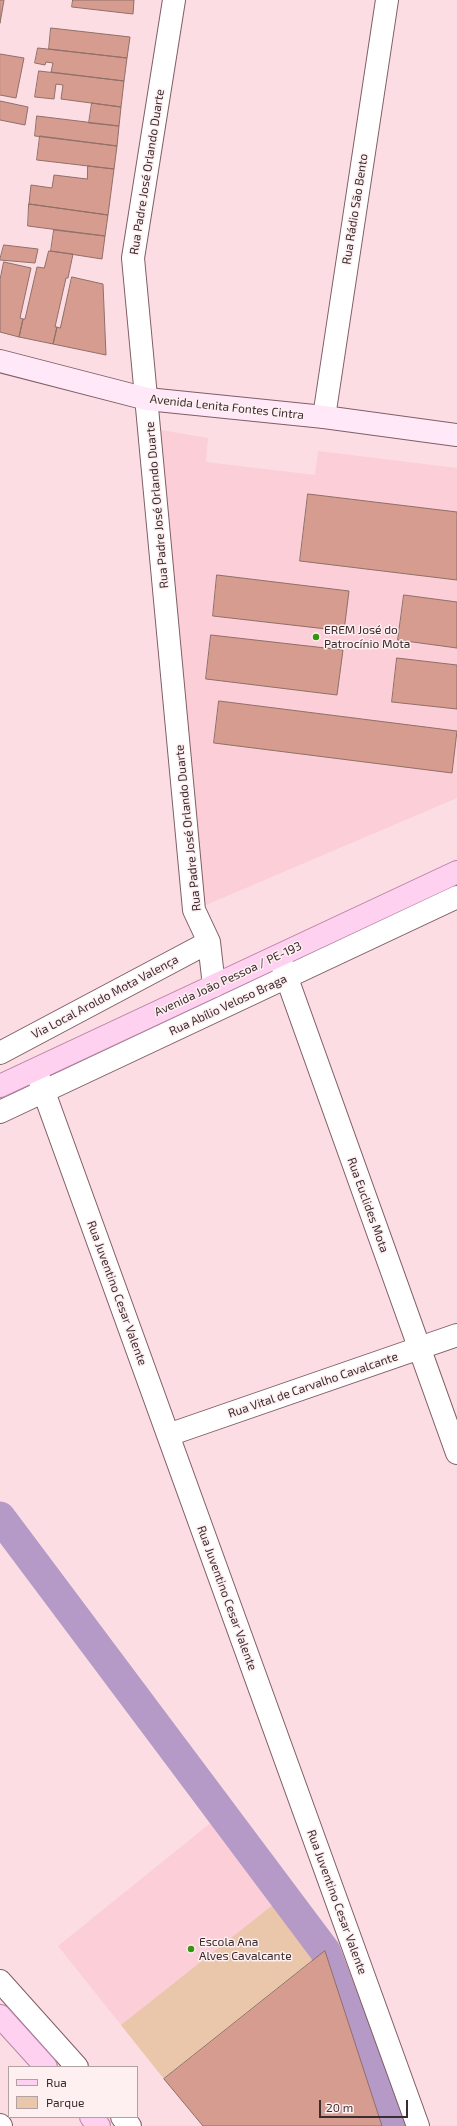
<!DOCTYPE html>
<html>
<head>
<meta charset="utf-8">
<style>
	body { margin:0 }
	#map { position:relative; width:457px; height:2126px; overflow:hidden; background:#fcdde3; font-family:"Exo 2",sans-serif }
	canvas { display:block }
	.legend { position:absolute; left:8px; top:2066px; width:130px; height:52px; box-sizing:border-box; background:#feeff1; border:1px solid #b0a1a3; margin:0; padding:5px 7px; list-style:none; font-size:12px; color:#3b2c2f }
	.legend li { display:flex; align-items:center; gap:8px; height:20px }
	.legend b { width:20px; border:1px solid #b0a1a3 }
	.scale { position:absolute; left:319px; top:2100px; width:89px; height:18px; box-sizing:border-box; border:2px solid #3b2c2f; border-top:0; padding-left:5px; font-size:12px; line-height:14px; white-space:nowrap; color:#3b2c2f; -webkit-text-stroke:3px #feeff1; paint-order:stroke }
</style>
</head>
<body>
<div id="map">
<canvas width="457" height="2126"></canvas>
<ul class="legend">
<li><b style="height:5px;background:#fed1f0"></b>Rua</li>
<li><b style="height:11px;background:#eac6aa"></b>Parque</li>
</ul>
<div class="scale">20 m</div>
</div>
<script>
const c = document.querySelector('canvas').getContext('2d');
c.lineJoin = 'round';
function fillPath(path, color) { c.fillStyle = color; c.fill(path, 'evenodd'); }
function trace(path, color, width, dash) { c.strokeStyle = color; c.lineWidth = width; c.lineCap = dash ? 'butt' : 'round'; c.setLineDash(dash || []); c.stroke(path); }
function write(font, color, halo, rows, align = 'center') {
  c.font = font + ' "Exo 2",sans-serif'; c.lineWidth = 3; c.setLineDash([]); c.textBaseline = 'middle'; c.strokeStyle = halo; c.fillStyle = color; for (const [text, x, y, turn = 0] of rows) {
    c.save(); c.translate(x, y); c.rotate((+turn || 0) * Math.PI / 180); c.textAlign = isNaN(turn) ? turn : align; if (halo) c.strokeText(text, 0, 0); c.fillText(text, 0, 0); c.restore();
  }
}
fillPath(new Path2D(`
	M161,430L208,438L206,462L315,475L318,451L457,468V798L194,910Z
	M218,1817L325,1951L164,2079L58,1946Z`), '#fcced7');
fillPath(new Path2D(`
	M283,1897L325,1951L164,2079L121,2025Z`), '#eac6aa');
trace(new Path2D(`
	M0,1517L325,1951L391,2126`), '#b599c7', 31);
const building = new Path2D(`
	M0,0H4L0,23Z
	M73,0H134L133,14L72,7Z
	M51,28L130,37L127,58L49,49Z
	M38,48L127,58L124,81L51,72L53,63L46,62L45,65L35,63Z
	M0,54L24,58L16,98L0,95Z
	M39,71L124,81L121,107L61,99L63,85L56,84L54,99L35,97Z
	M0,101L28,107L25,125L0,120Z
	M92,103L121,107L119,126L89,123Z
	M37,116L119,126L117,146L35,136Z
	M40,136L117,146L114,169L37,160Z
	M88,166L114,169L108,215L29,204L31,185L52,188L54,175L87,179Z
	M29,204L108,215L105,236L28,226Z
	M54,230L105,236L102,259L51,251Z
	M4,245L38,249L35,263L0,260Z
	M49,251L73,254L68,278H66L55,327H57L53,344L19,337L23,319H25L37,267L44,268Z
	M4,262L31,268L20,318L23,319L19,337L0,332V280Z
	M72,277L103,284L106,355L53,344L57,327L60,328Z
	M308,494L457,512V580L300,561Z
	M217,575L349,591L344,631L213,616Z
	M404,595L457,602V648L398,640Z
	M211,635L343,650L337,695L206,679Z
	M397,658L457,665V709L392,702Z
	M219,701L457,731L452,773L214,743Z
	M325,1951L382,2126H203L164,2079Z`);
fillPath(building, '#d69c90');
trace(building, '#906f68', 1);
const street = new Path2D(`
	M174,0L133,258L194,910L209,942L214,986
	M324,417L387,0
	M279,956L457,1453
	M0,1053L209,942
	M36,1070L418,2126
	M0,1112L457,897
	M168,1435L457,1335
	M0,1981L77,2067
	M122,2117L130,2126
	M0,2125L1,2126`);
const secondary = new Path2D(`
	M0,361L147,399L324,417L457,435`);
const primary = new Path2D(`
	M0,1086L457,872
	M0,2016L46,2067
	M91,2117L99,2126`);
trace(street, '#7f5e65', 24);
trace(secondary, '#7f5e65', 24);
trace(primary, '#ba83a6', 24);
trace(street, '#fff', 22);
trace(secondary, '#ffe8f8', 22);
trace(primary, '#fed1f0', 22);
for (const [x, y, r, color] of [
	[316,637,4,"#359410"],
	[191,1949,4,"#359410"]
]) { const dot = new Path2D(); dot.arc(x, y, r, 0, 2 * Math.PI); c.fillStyle = color; c.fill(dot); trace(dot, '#feeff1', 1.5); }
write('12px', '#3b2c2f', '#feeff1', [
	["Rua Padre José Orlando Duarte",147,172,-81],
	["Rua Rádio São Bento",355,209,-81],
	["Avenida Lenita Fontes Cintra",227,407,6],
	["Rua Padre José Orlando Duarte",157,505,-95],
	["Rua Padre José Orlando Duarte",188,828,-96],
	["Avenida João Pessoa / PE-193",228,979,-25],
	["Via Local Aroldo Mota Valença",105,997,-28],
	["Rua Abílio Veloso Braga",228,1005,-25],
	["Rua Euclides Mota",368,1205,70],
	["Rua Juventino Cesar Valente",117,1293,70],
	["Rua Vital de Carvalho Cavalcante",313,1385,-19],
	["Rua Juventino Cesar Valente",227,1598,70],
	["Rua Juventino Cesar Valente",337,1902,70]
]);
write('12px', '#3b2c2f', '#feeff1', [
	["EREM José do",324,630],
	["Patrocínio Mota",324,644],
	["Escola Ana",199,1942],
	["Alves Cavalcante",199,1956]
], 'left');
</script>
</body>
</html>
